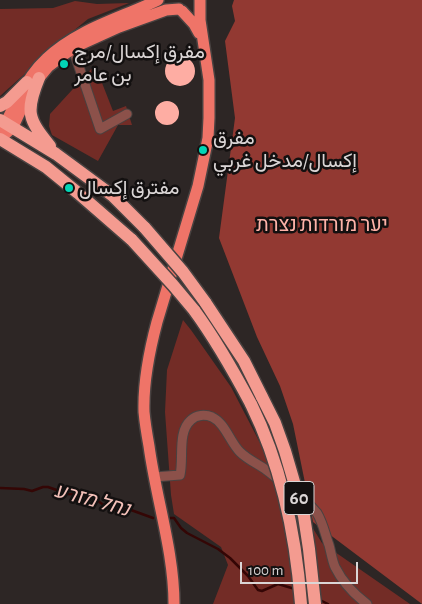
<!DOCTYPE html>
<html>
<head>
<meta charset="utf-8">
<style>
	body { margin:0 }
	#map { position:relative; width:422px; height:604px; overflow:hidden; background:#2d2625; font-family:"Alegreya Sans",sans-serif }
	canvas { display:block }
	.scale { position:absolute; left:240px; top:562px; width:118px; height:22px; box-sizing:border-box; border:2px solid #dbd6d6; border-top:0; padding-left:6px; font-size:15px; line-height:18px; white-space:nowrap; color:#dbd6d6; -webkit-text-stroke:4px #131010; paint-order:stroke }
</style>
</head>
<body>
<div id="map">
<canvas width="422" height="604"></canvas>
<div class="scale">100 m</div>
</div>
<script>
const c = document.querySelector('canvas').getContext('2d');
c.lineJoin = 'round';
function fillPath(path, color) { c.fillStyle = color; c.fill(path, 'evenodd'); }
function trace(path, color, width, dash) { c.strokeStyle = color; c.lineWidth = width; c.lineCap = dash ? 'butt' : 'round'; c.setLineDash(dash || []); c.stroke(path); }
function write(font, color, halo, rows, align = 'center') {
  c.font = font + ' "Alegreya Sans",Vazirmatn,Heebo,sans-serif'; c.lineWidth = 5; c.setLineDash([]); c.textBaseline = 'middle'; c.strokeStyle = halo; c.fillStyle = color; for (const [text, x, y, turn = 0] of rows) {
    c.save(); c.translate(x, y); c.rotate((+turn || 0) * Math.PI / 180); c.textAlign = isNaN(turn) ? turn : align; if (halo) c.strokeText(text, 0, 0); c.fillText(text, 0, 0); c.restore();
  }
}
fillPath(new Path2D(`
	M75,1L97,4L129,3L88,19L67,36L0,96V9L53,8Z
	M95,65L113,111L126,106L132,125H118L98,161L52,135L49,126L50,114Z
	M183,320L191,330L231,387L259,441L322,543L410,604H213L228,565L221,547L174,514L171,495L165,412L167,370Z`), '#732c26');
fillPath(new Path2D(`
	M234,0H422V604L313,522L293,424L280,386L257,337L219,238L235,118L225,41L235,21L232,6Z`), '#923932');
trace(new Path2D(`
	M0,488L24,489L32,491L43,487H48L68,494L82,495L88,496L95,499L108,508L116,510L123,509L131,510L153,518
	M170,518H174L181,528L187,533L218,549L230,558L248,576L258,590L262,591L278,584L295,589
	M318,599L328,604`), '#340605', 2.5);
fillPath(new Path2D(`
	M165 71a15 15 0 1 1 30 0a15 15 0 1 1-30 0Z
	M155 113a12 12 0 1 1 24 0a12 12 0 1 1-24 0Z`), '#feada3');
const minor = new Path2D(`
	M73,49L100,129L127,114
	M154,477L180,475C184,458 177,432 191,420C196,415 205,414 212,417C225,423 230,442 240,452C247,459 256,463 265,469C272,474 279,480 286,486C297,494 308,502 317,513C323,523 325,534 329,545C331,552 332,560 335,567C342,581 355,595 367,604`);
const major = new Path2D(`
	M182,11L194,24L199,33
	M2,132C7,118 14,106 21,93C28,81 35,69 46,59C77,29 121,18 158,0
	M0,139L13,127L26,99L39,78L48,67L65,54L75,47L119,27L166,10L179,9
	M174,604C174,552 156,498 149,446C147,435 145,423 144,412C143,381 149,352 157,322L198,186L208,138L209,118V80L200,20V0`);
const highway = new Path2D(`
	M39,78C25,112 28,119 50,146
	M0,106L7,102L27,82
	M0,120L56,154L113,196L145,228
	M0,139L46,167L78,193L132,240
	M205,302L244,361L262,397
	M194,310C216,340 234,372 251,404`);
trace(minor, '#494241', 11);
trace(major, '#494241', 14);
trace(highway, '#494241', 15);
trace(minor, '#8c514a', 9);
trace(major, '#ef7468', 11);
trace(highway, '#f49b90', 12);
const highwayBridge = new Path2D(`
	M145,228L183,272L205,302
	M132,240L173,285L194,310
	M262,397L275,423L285,451L304,516L309,549L315,604
	M251,404C281,465 296,537 301,604`);
trace(highwayBridge, '#494241', 15, []);
trace(highwayBridge, '#f49b90', 12);
for (const [x, y, r, color] of [
	[64,64,5,"#02d5b6"],
	[203,150,5,"#02d5b6"],
	[69,188,5,"#02d5b6"]
]) { const dot = new Path2D(); dot.arc(x, y, r, 0, 2 * Math.PI); c.fillStyle = color; c.fill(dot); trace(dot, '#131010', 2); }
for (const [x, y, w] of [
	[299,498,30]
]) { const box = new Path2D(); box.roundRect(x - w / 2, y - 16.5, w, 33, 4); c.fillStyle = '#131010'; c.fill(box); trace(box, '#dbd6d6', 1); }
write('bold 19px', '#dbd6d6', null, [
	["60",299,498]
]);
write('20px', '#dbd6d6', '#131010', [
	["مفرق إكسال/مرج",74,52],
	["بن عامر",74,75],
	["مفرق",213,138],
	["إكسال/مدخل غربي",213,161],
	["مفترق إكسال",79,188]
], 'left');
write('20px', '#feb2a8', '#131010', [
	["יער מורדות נצרת",322,225]
]);
write('italic 21px', '#f4c1b9', '#131010', [
	["נחל מזרע",92,500,15]
]);
</script>
</body>
</html>
